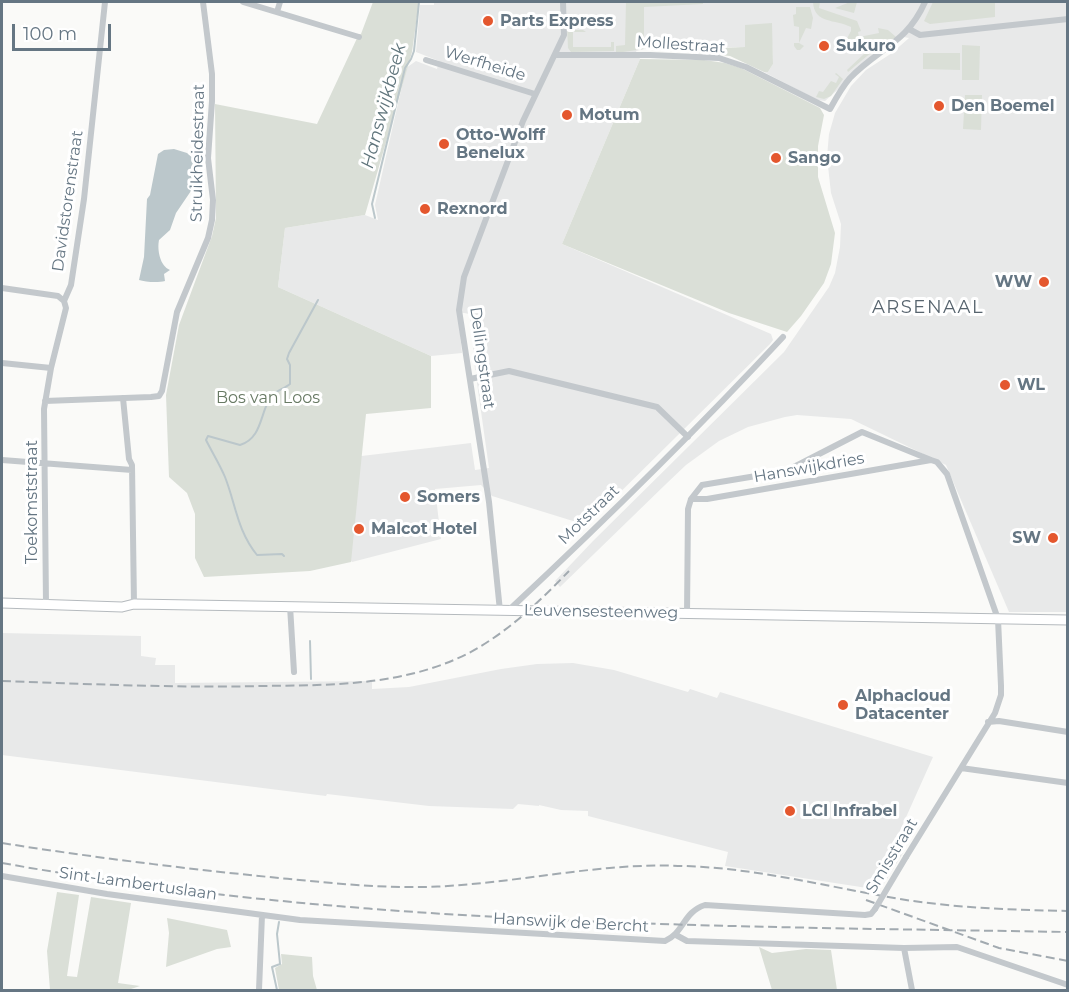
<!DOCTYPE html>
<html>
<head>
<meta charset="utf-8">
<style>
	body { margin:0 }
	#map { position:relative; width:1069px; height:992px; overflow:hidden; background:#fafaf8; font-family:Montserrat,sans-serif }
	canvas { display:block }
	.frame { position:absolute; inset:0; border:3px solid #657683; pointer-events:none }
	.scale { position:absolute; left:12px; top:24px; width:99px; height:27px; box-sizing:border-box; border:3px solid #657683; border-top:0; padding-left:8px; font-size:18px; line-height:21px; white-space:nowrap; color:#657683; -webkit-text-stroke:4px #fff; paint-order:stroke }
</style>
</head>
<body>
<div id="map">
<canvas width="1069" height="992"></canvas>
<div class="frame"></div>
<div class="scale">100 m</div>
</div>
<script>
const c = document.querySelector('canvas').getContext('2d');
c.lineJoin = 'round';
function fillPath(path, color) { c.fillStyle = color; c.fill(path, 'evenodd'); }
function trace(path, color, width, dash) { c.strokeStyle = color; c.lineWidth = width; c.lineCap = dash ? 'butt' : 'round'; c.setLineDash(dash || []); c.stroke(path); }
function write(font, color, halo, rows, align = 'center') {
  c.font = font + ' Montserrat,sans-serif'; c.lineWidth = 6; c.setLineDash([]); c.textBaseline = 'middle'; c.strokeStyle = halo; c.fillStyle = color; for (const [text, x, y, turn = 0] of rows) {
    c.save(); c.translate(x, y); c.rotate((+turn || 0) * Math.PI / 180); c.textAlign = isNaN(turn) ? turn : align; if (halo) c.strokeText(text, 0, 0); c.fillText(text, 0, 0); c.restore();
  }
}
fillPath(new Path2D(`
	M434,2H1067V612H1009L946,465L851,419L797,415L785,417L748,427L719,441L686,465L666,484L560,587L555,581L593,541L784,352L829,287L835,273L840,247L841,224L831,193L827,157L829,134L835,113L851,86L866,70L892,53L909,38L898,36L825,101L817,100L764,72H768L773,64L771,23L746,47L644,49L636,51L640,59L562,244L771,334L773,340L770,344L583,529L573,521L492,496L481,485L435,489L441,539L352,562L328,534L353,457L471,443L475,470L489,468L477,383L480,379L479,371L475,370L470,314L458,312L462,353L431,356L278,287L285,228L365,215L378,220L375,205L406,68L416,61L437,69L439,61L416,52L420,5H434Z
	M2,633L141,636V656L156,658L155,665H175V683L372,681V689L409,687L501,669L537,664L573,663L614,670L688,692L690,689L717,698L720,692L933,757L894,844L903,853L880,890L725,866L728,852L588,816V811L561,810L539,805V806L518,804L513,809L429,806L327,794L326,796L2,755Z`), '#e8e9e9');
fillPath(new Path2D(`
	M373,2H419L412,52L365,215L285,228L278,287L431,356V408L366,414L351,562L310,571L204,577L195,558V514L187,493L169,477L166,395L179,325L212,236L216,218L215,104L317,124L359,34H361Z
	M626,2H703V4L644,7V49L616,53V46L625,45Z
	M813,2H820L819,8L857,21L861,31L858,32L859,37L879,33L878,28L888,30L896,37L867,56L848,72L847,70L864,54L853,47L851,50L843,46L851,31V27C835,19 814,24 813,2Z
	M850,2H857L854,13L835,8Z
	M933,2H995V17L930,24L924,21Z
	M796,7H810L813,18L811,29L806,28L799,43L804,46L800,50H797L794,46V43H799V27L794,26L793,15L796,14Z
	M772,23L773,64L768,72H764L730,56L697,53V49L745,47V25Z
	M567,27H572L573,30H583L586,32H573V47H611V42H614V51L571,52L568,48Z
	M962,45L980,46L979,80H962Z
	M923,53H960V70L923,69Z
	M640,59L704,60L725,63L741,68L820,108L824,115L818,146V177L835,233L831,264L824,283L801,316L787,332L729,313L562,244Z
	M836,73L843,79L831,96L824,99L816,97L819,91L823,92L831,81L836,83L839,77L835,74Z
	M965,95H982L981,130L963,129Z
	M57,892L79,895L67,976L77,977L91,897L131,903L118,983L140,986L128,990H50L47,951Z
	M167,918L227,930L231,947L217,949L166,967L169,933Z
	M759,947L772,953L806,949L831,950L837,990H772Z
	M281,954L312,957L313,976L317,990H279L275,968L282,964Z`), '#dadfd7');
fillPath(new Path2D(`
	M174,149L187,153L197,162V178L195,185L176,213L170,230L159,240C157,250 160,266 170,270L164,274L165,281C158,283 145,282 139,280L144,257L147,199L150,195L158,154L164,150Z`), '#bbc7cb');
trace(new Path2D(`
	M375,218L372,204L405,68L411,59L414,51L419,2
	M284,556L282,554L257,555C237,530 236,505 225,477C220,465 212,452 206,440L208,436L240,445C262,438 260,414 270,398C274,391 284,389 290,384V365L287,359L289,353L318,300
	M310,641L311,679
	M277,990L272,967L280,964L277,934L279,922`), '#bbc7cb', 2);
const primary = new Path2D(`
	M2,603L122,607L134,604C445,607 756,617 1068,620`);
trace(primary, '#b5babe', 11);
trace(new Path2D(`
	M243,2L359,37
	M277,12L280,2
	M909,29L920,35L1068,19
	M556,55H650L719,58L746,67L830,109C836,98 842,87 850,78C879,48 907,43 925,2
	M426,60L535,94
	M2,288L58,296L64,301
	M2,363L51,368
	M470,379L509,371L657,407L688,437
	M123,398L129,459L132,465L134,604
	M45,401L151,397L159,396L162,391L177,312L208,238L212,220L213,200L208,158L212,101V74L203,2
	M2,460L132,470
	M46,604L44,409L51,368L66,308L64,301L71,285L84,199L105,2
	M290,606L294,672
	M509,610C603,522 695,432 783,337
	M500,611L489,502L459,310L464,277L523,121L564,35L563,2
	M687,614L688,509L691,499H707L931,460L862,432L786,471L702,485L691,499
	M988,722L999,721L1068,732
	M961,768L1068,783
	M906,857L995,713L1001,695V686L998,619L947,474L937,462L931,460
	M2,876L107,894L300,920L665,941C684,933 683,912 705,905L865,915L871,914L875,909
	M676,935L687,941L904,948L957,947L1068,985
	M904,948L912,990
	M259,990L262,915`), '#c3c8cc', 6);
trace(primary, '#fff', 9);
trace(new Path2D(`
	M2,681C88,684 175,688 262,686C332,685 402,686 467,654C507,633 538,603 569,571
	M2,843C90,857 180,868 269,877C321,882 373,888 425,887C511,885 596,862 683,866C758,868 832,888 906,900C960,908 1014,910 1068,911
	M2,863C354,926 711,926 1068,932
	M866,900L999,948L1068,961`), '#a2aab0', 2, [9, 4.5]);
trace(new Path2D(`
	M875,909L906,857`), '#c3c8cc', 6);
for (const [x, y, r, color] of [
	[488,21,6,"#e4572e"],
	[824,46,6,"#e4572e"],
	[939,106,6,"#e4572e"],
	[567,115,6,"#e4572e"],
	[444,144,6,"#e4572e"],
	[776,158,6,"#e4572e"],
	[425,209,6,"#e4572e"],
	[1044,282,6,"#e4572e"],
	[1005,385,6,"#e4572e"],
	[405,497,6,"#e4572e"],
	[359,529,6,"#e4572e"],
	[1053,538,6,"#e4572e"],
	[843,705,6,"#e4572e"],
	[790,811,6,"#e4572e"]
]) { const dot = new Path2D(); dot.arc(x, y, r, 0, 2 * Math.PI); c.fillStyle = color; c.fill(dot); trace(dot, '#fff', 2); }
write('bold 16px', '#657683', '#fff', [
	["Parts Express",500,21],
	["Sukuro",836,46],
	["Den Boemel",951,106],
	["Motum",579,115],
	["Otto-Wolff",456,135],
	["Benelux",456,153],
	["Sango",788,158],
	["Rexnord",437,209],
	["WW",1032,282,"right"],
	["WL",1017,385],
	["Somers",417,497],
	["Malcot Hotel",371,529],
	["SW",1041,538,"right"],
	["Alphacloud",855,696],
	["Datacenter",855,714],
	["LCI Infrabel",802,811]
], 'left');
write('16px', '#657683', '#fff', [
	["Mollestraat",681,45,4],
	["Werfheide",485,64,17],
	["Struikheidestraat",198,153,-89],
	["Davidstorenstraat",68,201,-82],
	["Dellingstraat",482,358,82],
	["Hanswijkdries",809,468,-10],
	["Toekomststraat",32,502,-90],
	["Motstraat",589,515,-44],
	["Leuvensesteenweg",601,612,1],
	["Smisstraat",892,856,-59],
	["Sint-Lambertuslaan",138,884,8],
	["Hanswijk de Bercht",571,923,3]
]);
write('16px', '#687a64', '#fff', [
	["Bos van Loos",268,398]
]);
write('italic 18px', '#60757c', '#fff', [
	["Hanswijkbeek",384,106,-75]
]);
c.letterSpacing = '1.5px';
write('18px', '#57646e', '#fff', [
	["ARSENAAL",928,308]
]);
c.letterSpacing = '0px';
</script>
</body>
</html>
